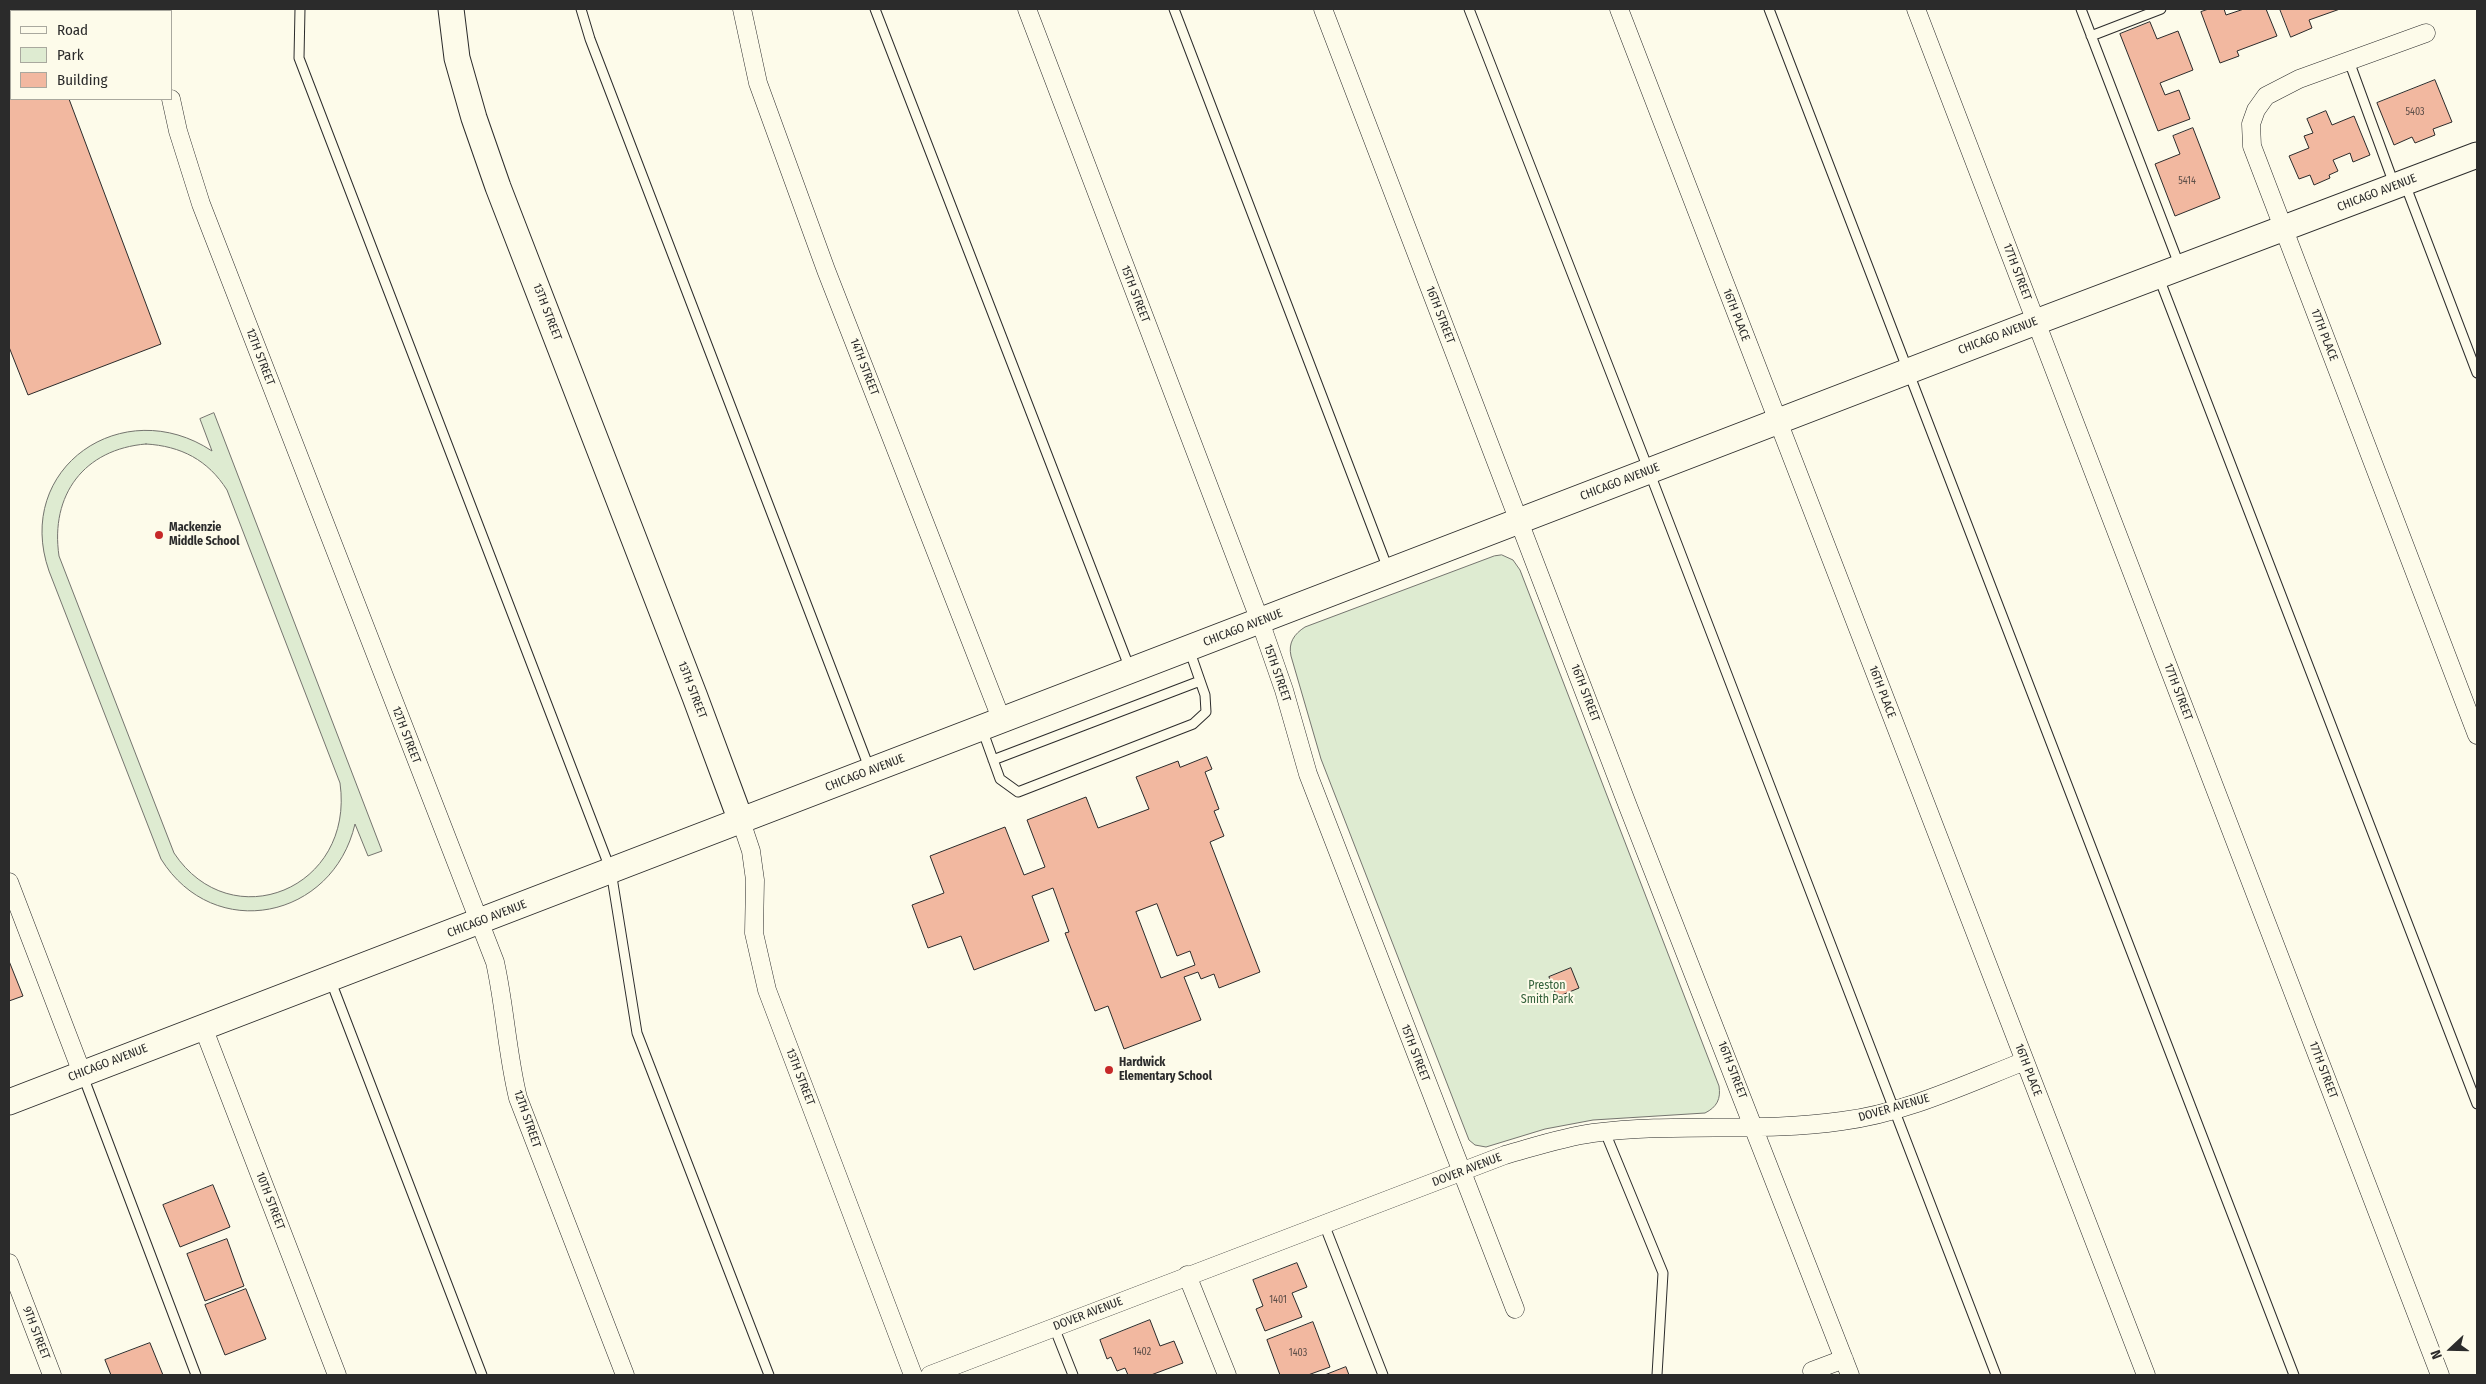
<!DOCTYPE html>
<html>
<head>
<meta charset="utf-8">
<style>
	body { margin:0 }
	#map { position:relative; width:2486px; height:1384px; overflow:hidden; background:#fdfbea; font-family:"Fira Sans Condensed",sans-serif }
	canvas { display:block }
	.frame { position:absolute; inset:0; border:10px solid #2b2b2b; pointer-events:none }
	.legend { position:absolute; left:10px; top:10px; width:162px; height:90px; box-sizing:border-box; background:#fdfbea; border:1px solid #a9a89e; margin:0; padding:6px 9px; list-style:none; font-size:15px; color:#2b2b2b }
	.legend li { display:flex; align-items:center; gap:10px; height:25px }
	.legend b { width:25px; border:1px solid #a9a89e }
	.north { position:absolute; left:2426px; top:1324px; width:50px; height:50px; -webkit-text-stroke:4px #fdfbea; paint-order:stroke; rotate:249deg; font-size:14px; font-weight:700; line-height:20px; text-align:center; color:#2b2b2b }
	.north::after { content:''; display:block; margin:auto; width:18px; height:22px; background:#2b2b2b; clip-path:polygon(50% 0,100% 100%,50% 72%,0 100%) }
</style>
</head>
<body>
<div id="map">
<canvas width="2486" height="1384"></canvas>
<div class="frame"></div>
<ul class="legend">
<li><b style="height:6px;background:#fdfbea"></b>Road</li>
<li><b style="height:14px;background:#deebd1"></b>Park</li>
<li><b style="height:14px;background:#f2b8a0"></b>Building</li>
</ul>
<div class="north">N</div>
</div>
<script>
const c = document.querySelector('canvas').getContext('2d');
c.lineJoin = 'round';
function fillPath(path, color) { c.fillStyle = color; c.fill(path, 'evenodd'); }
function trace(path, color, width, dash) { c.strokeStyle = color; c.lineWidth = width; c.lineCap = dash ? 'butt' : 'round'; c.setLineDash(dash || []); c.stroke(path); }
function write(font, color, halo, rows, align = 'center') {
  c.font = font + ' "Fira Sans Condensed",sans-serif'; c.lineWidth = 4; c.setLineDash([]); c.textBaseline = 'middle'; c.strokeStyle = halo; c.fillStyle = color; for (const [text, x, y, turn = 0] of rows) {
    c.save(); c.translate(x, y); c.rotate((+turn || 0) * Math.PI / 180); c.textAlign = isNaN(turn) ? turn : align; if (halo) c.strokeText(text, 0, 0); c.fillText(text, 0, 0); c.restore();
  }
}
const green = new Path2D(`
	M214,413L382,851L368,856L355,824C333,919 214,944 161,859L49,571C13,468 123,392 212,451L200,419ZM146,444C181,446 208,460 227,490L340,783C355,889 231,939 174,853L59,556C50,495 84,449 146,444Z
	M1502,555L1513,560L1520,570L1719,1086C1721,1099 1717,1107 1705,1113L1593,1120L1545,1129L1486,1147L1475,1145L1469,1140L1321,759L1291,656C1288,643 1294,634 1305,627L1494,556Z`);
fillPath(green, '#deebd1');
trace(green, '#74746e', 1);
const building = new Path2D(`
	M9,9H24L25,11H11V99H69L161,344L28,395L9,347Z
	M2209,9H2224L2226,15L2244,9H2266L2277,36L2237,51L2239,56L2220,63L2201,12Z
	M2280,9H2340L2309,20L2312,28L2291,37Z
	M2150,22L2157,39L2178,31L2193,70L2160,83L2165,95L2179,90L2190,119L2158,131L2120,34Z
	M2435,80L2452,122L2433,129L2435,135L2415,143L2412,137L2394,145L2377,103Z
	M2326,111L2332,125L2354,116L2370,155L2353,162L2350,153L2333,160L2338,171L2329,175L2330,178L2314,185L2310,175L2299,179L2289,156L2309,148L2304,136L2313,133L2307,119Z
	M2193,128L2220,198L2175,216L2155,164L2180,154L2173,136Z
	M1207,757L1212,769L1205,772L1219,809L1214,811L1224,836L1210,842L1260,972L1219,988L1214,974L1201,979L1198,972L1184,977L1201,1020L1124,1049L1108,1006L1095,1011L1065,933L1069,932L1053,888L1032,896L1049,941L974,970L961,936L928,948L912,905L944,893L930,856L1005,827L1024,875L1045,867L1027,820L1086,797L1098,828L1149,809L1136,777L1178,761L1180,767ZM1157,904L1177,956L1190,951L1195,965L1161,978L1136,912Z
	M9,961L23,996L9,1001Z
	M1571,968L1579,988L1557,997L1549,977Z
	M213,1185L230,1227L180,1247L163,1205Z
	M227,1239L244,1286L205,1301L187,1254Z
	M1297,1263L1307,1287L1292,1293L1302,1317L1265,1331L1256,1309L1263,1306L1253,1280Z
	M246,1289L266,1339L225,1355L205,1305Z
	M1150,1320L1160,1346L1174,1341L1183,1363L1151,1375H1128L1125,1368L1117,1371L1111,1357L1107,1359L1100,1340Z
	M1313,1322L1330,1367L1308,1375H1280L1267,1340Z
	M150,1343L163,1375H111L105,1360Z
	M1346,1367L1349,1375H1325Z`);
fillPath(building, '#f2b8a0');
trace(building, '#2b2b2b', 1);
const lane = new Path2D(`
	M300,9L299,58L611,871L637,1033L769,1375
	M581,9L590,39L870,770
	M875,9L1130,669
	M1174,9L1388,569
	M1469,9L1649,471L1996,1375
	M1769,9L2294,1375
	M2081,9L2180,267
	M2091,36L2161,9
	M2349,61L2394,184
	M2405,184L2477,373
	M2159,278L2477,1104
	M982,729L1000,779L1018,792L1193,724L1206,712L1205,695L1189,649
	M993,760L1200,681
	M330,979L482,1375
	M83,1076L196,1375
	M1605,1132L1663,1273L1657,1375
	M1324,1224L1383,1375
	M1054,1327L1073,1375`);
const street = new Path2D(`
	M162,9V11
	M742,9L758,83L826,270L1002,721
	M1027,9L1260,621L1284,690L1308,774L1515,1309
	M1323,9L1629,809L1850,1375
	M1619,9L2146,1375
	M1916,9L2440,1375
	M2426,33L2299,79L2266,96L2256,110L2251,124L2252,146L2477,735
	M171,99L178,131L201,204L495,962C505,1007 507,1053 518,1098L625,1375
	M741,821L751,851L755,880L754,933L767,990L913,1375
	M9,882L82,1073
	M203,1027L337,1375
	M9,1263L52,1375
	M1187,1275L1227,1375
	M1812,1371L1844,1359
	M930,1375L1505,1155C1534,1147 1563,1137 1593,1133C1676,1122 1760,1133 1842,1121C1906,1113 1966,1084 2025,1061`);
const secondary = new Path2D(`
	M451,9L457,58L474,118L498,187L695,697L741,821
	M9,1102L2036,322L2477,155`);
trace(lane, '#2b2b2b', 11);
trace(street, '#2b2b2b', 19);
trace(secondary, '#2b2b2b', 27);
trace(lane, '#fdfbea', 9);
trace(street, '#fdfbea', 18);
trace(secondary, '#fdfbea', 25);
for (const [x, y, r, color] of [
	[159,535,5,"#c62828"],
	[1109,1070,5,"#c62828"]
]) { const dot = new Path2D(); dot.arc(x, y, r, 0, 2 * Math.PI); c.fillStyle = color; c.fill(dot); trace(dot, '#fdfbea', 2); }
write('10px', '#5d4e48', null, [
	["5403",2415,112],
	["5414",2187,181],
	["1401",1278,1300],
	["1402",1142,1352],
	["1403",1298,1353]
]);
write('12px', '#2b2b2b', '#fdfbea', [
	["CHICAGO AVENUE",2377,193,-21],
	["17TH STREET",2017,272,69],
	["15TH STREET",1135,294,69],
	["13TH STREET",547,312,69],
	["16TH STREET",1440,315,69],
	["16TH PLACE",1736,315,69],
	["17TH PLACE",2324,335,69],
	["CHICAGO AVENUE",1998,336,-21],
	["12TH STREET",260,357,69],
	["14TH STREET",864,367,69],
	["CHICAGO AVENUE",1620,482,-21],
	["CHICAGO AVENUE",1243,628,-21],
	["15TH STREET",1277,673,71],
	["13TH STREET",692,690,69],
	["16TH PLACE",1882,692,69],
	["17TH STREET",2178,692,69],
	["16TH STREET",1585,693,69],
	["12TH STREET",406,735,69],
	["CHICAGO AVENUE",865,773,-21],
	["CHICAGO AVENUE",487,919,-21],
	["15TH STREET",1415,1053,69],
	["CHICAGO AVENUE",108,1063,-21],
	["16TH STREET",1732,1070,69],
	["16TH PLACE",2028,1070,69],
	["17TH STREET",2323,1070,69],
	["13TH STREET",800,1077,69],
	["DOVER AVENUE",1894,1108,-16],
	["12TH STREET",527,1119,71],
	["DOVER AVENUE",1467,1170,-21],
	["10TH STREET",270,1201,69],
	["DOVER AVENUE",1088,1314,-21],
	["9TH STREET",36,1333,69]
]);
write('bold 12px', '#2b2b2b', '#fdfbea', [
	["Mackenzie",169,528],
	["Middle School",169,542],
	["Hardwick",1119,1063],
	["Elementary School",1119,1077]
], 'left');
write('12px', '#34623c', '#fdfbea', [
	["Preston",1547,986],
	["Smith Park",1547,1000]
]);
</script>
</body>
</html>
